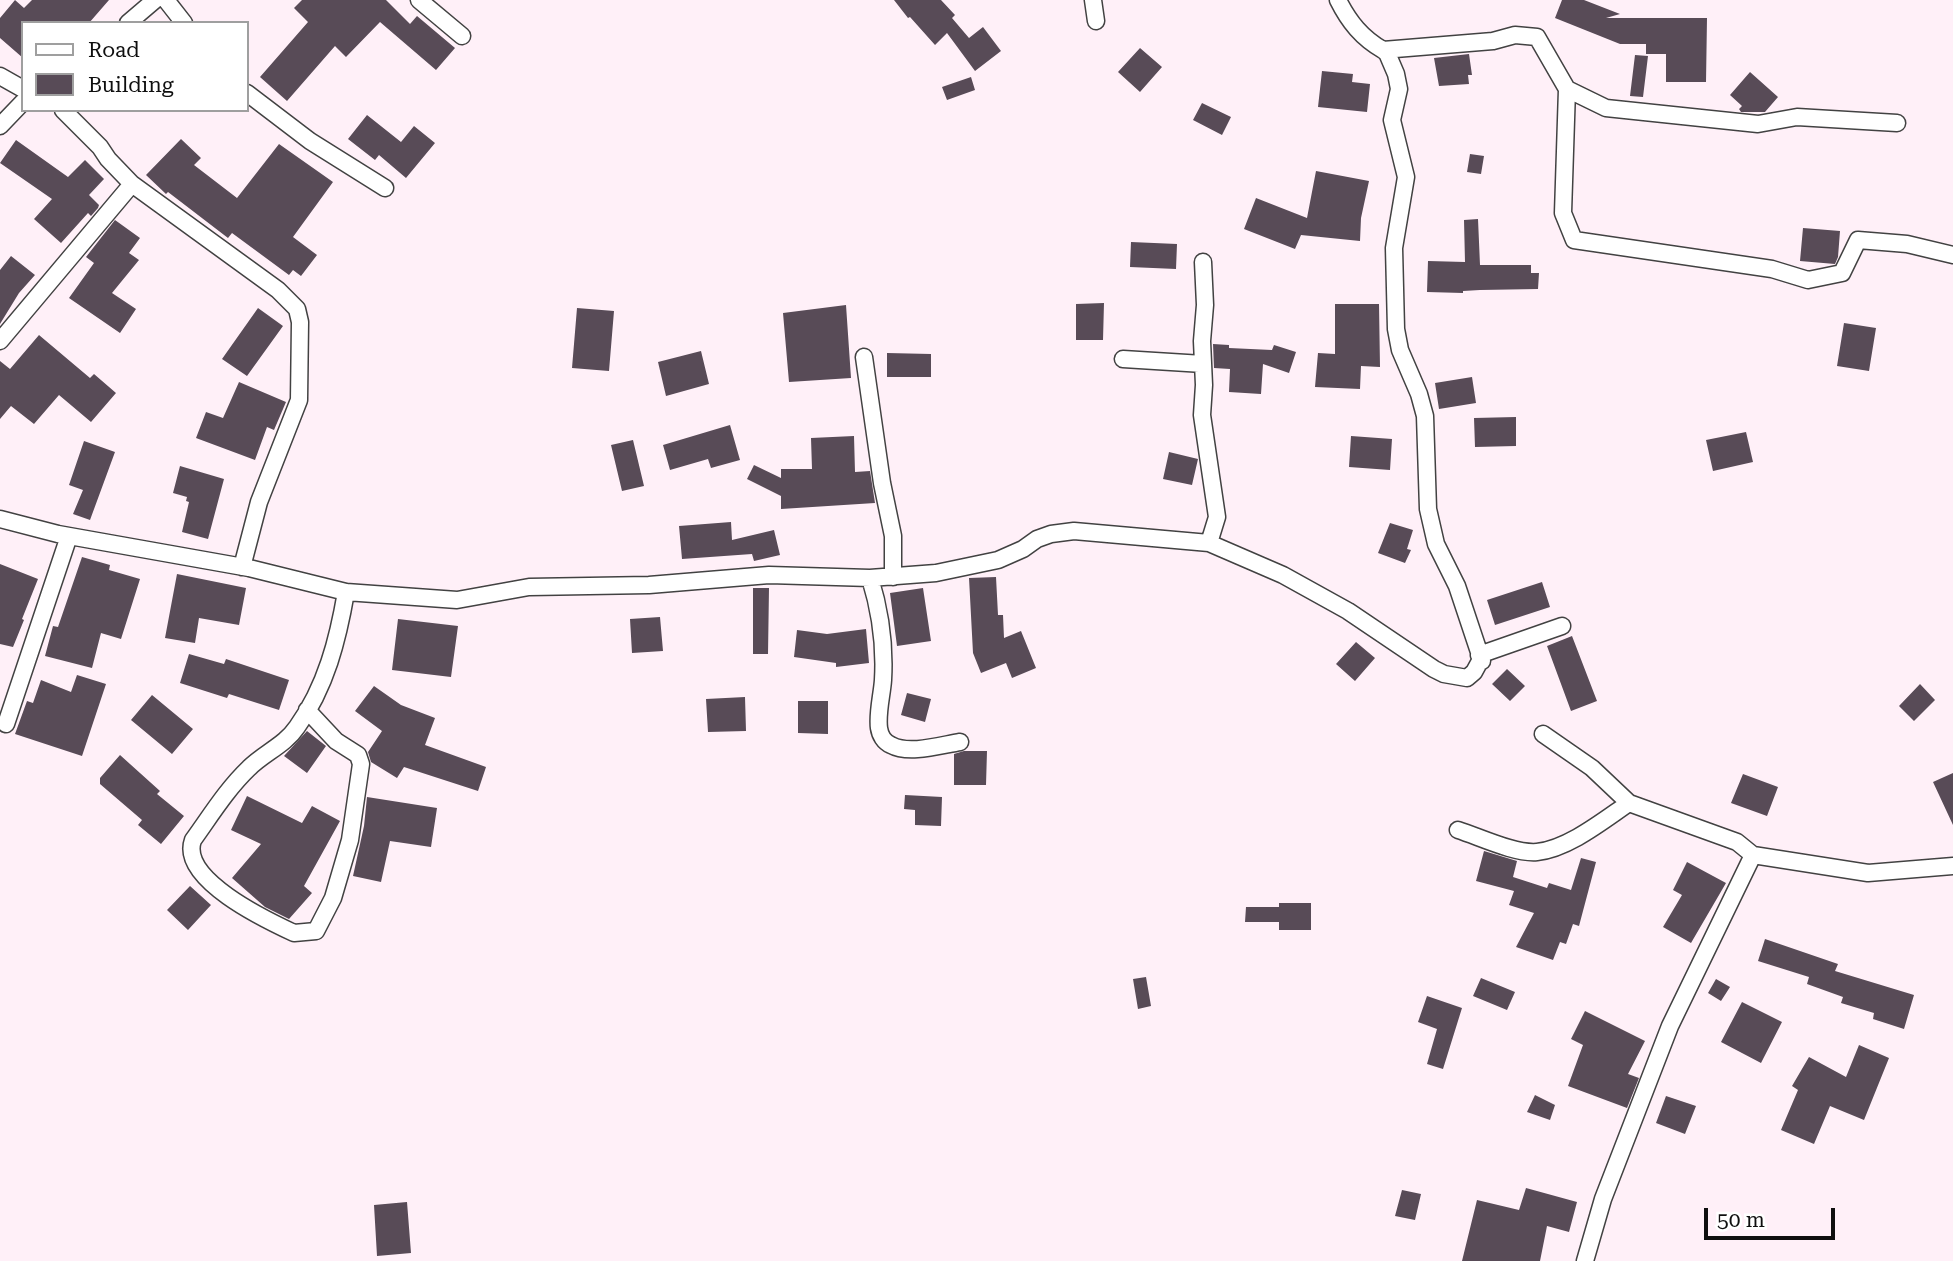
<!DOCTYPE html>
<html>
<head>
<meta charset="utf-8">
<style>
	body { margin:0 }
	#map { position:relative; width:1953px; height:1261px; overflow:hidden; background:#fff0f8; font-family:"Roboto Serif",serif }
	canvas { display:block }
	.legend { position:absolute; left:21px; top:21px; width:228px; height:91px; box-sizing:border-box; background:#fff; border:2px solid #9f9f9f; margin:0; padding:9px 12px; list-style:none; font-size:21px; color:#0f0f0f }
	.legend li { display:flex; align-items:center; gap:14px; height:35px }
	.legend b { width:35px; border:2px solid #9f9f9f }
	.scale { position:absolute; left:1704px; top:1208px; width:131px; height:32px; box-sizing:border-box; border:4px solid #0f0f0f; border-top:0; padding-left:9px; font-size:21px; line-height:24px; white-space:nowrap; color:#0f0f0f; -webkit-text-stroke:5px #fff; paint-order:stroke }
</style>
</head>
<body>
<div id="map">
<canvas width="1953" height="1261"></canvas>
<ul class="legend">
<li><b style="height:9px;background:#fff"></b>Road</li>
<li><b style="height:19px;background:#584b57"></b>Building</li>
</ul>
<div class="scale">50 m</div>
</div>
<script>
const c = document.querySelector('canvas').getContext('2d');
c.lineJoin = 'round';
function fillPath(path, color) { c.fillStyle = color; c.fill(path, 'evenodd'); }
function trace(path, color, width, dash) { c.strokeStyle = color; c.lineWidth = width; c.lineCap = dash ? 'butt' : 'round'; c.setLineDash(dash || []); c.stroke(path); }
fillPath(new Path2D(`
	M15,0L24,8L32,0H109L89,23H23V58L0,38V18Z
	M302,0H386L410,24L417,16L455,48L436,70L380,22L346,57L335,46L287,101L260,77L308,22L294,8Z
	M894,0H941L955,15L952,18L969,38L983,27L1001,51L975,71L947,33L935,45L910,17L908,18Z
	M1562,0H1584L1620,14L1606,18H1707L1706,82H1666V54H1646V44H1620L1555,18Z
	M1140,48L1162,67L1140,92L1118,72Z
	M1469,54L1472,75H1468L1469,84L1439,86L1434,58Z
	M1635,55L1648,56L1643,97L1630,96Z
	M1322,71L1353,74L1352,82L1370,84L1367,112L1318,107Z
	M1750,72L1778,97L1765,112H1741L1739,109L1742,106L1730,95Z
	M971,77L975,90L947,100L942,87Z
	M1202,103L1231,117L1222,135L1193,120Z
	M367,115L401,142L414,126L435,143L406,178L379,155L375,160L348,139Z
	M181,139L201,158L194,165L237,198L279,144L333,182L293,237L317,255L301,276L293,270L289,275L232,233L228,238L168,192L166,194L146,175Z
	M16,140L68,177L85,160L104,179L89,195L99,205L98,208L91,216L88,213L61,243L34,219L52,199L0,163Z
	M1470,154L1484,156L1481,174L1467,172Z
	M1316,171L1369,181L1361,218L1360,241L1301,235L1295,249L1244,229L1256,198L1307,218Z
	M1478,219L1480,265H1531V273H1539L1538,289L1480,290L1463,291V293L1427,292L1428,261L1465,262L1464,220Z
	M115,220L140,238L129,253L139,260L112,293L136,309L120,333L69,298L94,263L86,257Z
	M1803,228L1840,231L1838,257L1835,264L1800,261Z
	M1131,242L1177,244L1176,269L1130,267Z
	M11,256L35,275L19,293L0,324V270Z
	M1104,303L1103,340H1076V304Z
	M1335,304H1379L1380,367L1361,366L1360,389L1315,387L1318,353L1335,354Z
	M846,305L851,378L789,382L783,313Z
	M258,308L283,326L247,376L222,359Z
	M577,308L614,311L609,371L572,368Z
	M1844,323L1876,328L1869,371L1837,366Z
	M39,335L90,378L94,374L116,393L91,422L59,395L34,424L11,406L0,419V361L10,369Z
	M1213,344L1229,345V348L1272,350L1274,345L1296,352L1289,373L1263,364L1261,394L1229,392L1230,369L1214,368Z
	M701,351L709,384L666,396L658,362Z
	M887,353L931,354V377H887Z
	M1472,377L1476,403L1439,409L1435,383Z
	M239,382L286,402L274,430L267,427L255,460L196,438L206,412L223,418Z
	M1516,417V446L1475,447L1474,418Z
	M730,425L740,460L711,468L708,459L670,470L663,445Z
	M1746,432L1753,462L1713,471L1706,440Z
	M854,436L855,472L870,471L875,503L781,509V496L747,479L754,465L781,478V469H812L811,438Z
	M1351,436L1392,439L1390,470L1349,467Z
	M633,440L644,486L622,491L611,445Z
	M84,441L115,452L90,520L73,514L83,490L69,485Z
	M1169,452L1198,459L1192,485L1163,479Z
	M180,466L224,479L208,539L182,532L189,502L186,501L187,497L173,493Z
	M731,522L732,540L774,530L780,555L754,561L752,554L682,559L679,526Z
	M1390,523L1413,530L1407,549L1411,550L1405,563L1378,553Z
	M82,557L110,565L109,570L140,579L121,639L101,633L92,668L45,656L53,626L58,627Z
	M0,564L38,579L22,619L24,620L13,647L0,644Z
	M177,574L246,588L239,625L199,618L195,643L165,638Z
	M996,577L998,615H1003L1004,638L1021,631L1036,668L1012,678L1006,663L981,673L973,653L969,578Z
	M1542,582L1550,607L1495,625L1487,600Z
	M753,588H769L768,654H753Z
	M923,588L931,641L897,646L890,593Z
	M660,617L663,651L632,653L630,619Z
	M398,619L458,626L451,677L392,670Z
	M866,629L869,663L836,667V663L794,657L797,630L827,634Z
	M1572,636L1597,701L1571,711L1547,646Z
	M1356,642L1375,658L1355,681L1336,664Z
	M189,654L224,664L226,659L289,680L279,710L229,694L227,698L180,683Z
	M1507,669L1525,686L1510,701L1492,684Z
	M77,675L106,684L82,756L15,734L27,701L33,703L41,680L71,692Z
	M1920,684L1935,700L1914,721L1899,706Z
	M374,686L401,705L435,718L425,745L486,767L478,791L404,767L397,778L371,762L368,752L382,731L355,711Z
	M907,693L931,699L925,722L901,715Z
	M152,695L193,729L172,754L131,720Z
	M745,697L746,731L708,732L706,699Z
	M798,701H828V734L798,733Z
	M307,731L326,746L307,773L284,756Z
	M964,751H987L986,785H954V754Z
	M120,755L160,791L157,794L184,816L161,844L138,825L142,820L100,784V778Z
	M1953,773V825L1933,782Z
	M1743,774L1778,787L1767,816L1731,803Z
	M905,795L942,797L941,826L915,825V810L904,809Z
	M247,796L302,823L312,806L340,821L304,886L312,893L289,919L265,907L232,878L261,844L231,830Z
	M367,797L437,808L431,847L390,841L381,882L353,876L364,826Z
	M1484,851L1517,861L1513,877L1547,888L1549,883L1571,890L1581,858L1596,862L1579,926L1573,924L1566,944L1560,942L1553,960L1516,947L1534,913L1509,905L1514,891L1476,881Z
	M1687,862L1726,883L1691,943L1663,927L1682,895L1673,890Z
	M190,886L211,905L188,930L167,910Z
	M1279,903H1311V930H1279V922H1245L1246,907H1279Z
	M1765,939L1838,964L1835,971L1914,995L1904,1029L1873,1019L1874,1013L1841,1003L1843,997L1807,984L1809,977L1758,961Z
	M1146,977L1151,1006L1138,1009L1133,979Z
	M1481,978L1515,992L1507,1010L1473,996Z
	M1716,979L1730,987L1721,1001L1708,993Z
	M1427,996L1462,1008L1443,1069L1427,1064L1437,1029L1418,1022Z
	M1742,1002L1782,1022L1761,1063L1721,1042Z
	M1585,1011L1645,1041L1628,1074L1639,1078L1627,1108L1568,1086L1583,1045L1571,1039Z
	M1859,1045L1889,1058L1864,1120L1830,1106L1814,1144L1781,1130L1798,1090L1792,1086L1809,1057L1846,1077Z
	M1535,1095L1555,1105L1550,1120L1527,1112Z
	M1666,1096L1696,1106L1685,1134L1656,1123Z
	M1526,1188L1577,1202L1569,1232L1547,1226L1540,1261H1462L1477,1200L1519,1210Z
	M1402,1190L1421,1194L1415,1220L1395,1216Z
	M407,1202L411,1253L377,1256L374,1205Z`), '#584b57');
const street = new Path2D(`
	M166,0L184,23
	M419,0L462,36
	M1093,0L1096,21
	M1338,0C1349,22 1362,38 1383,50L1493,41L1515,35L1537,37L1567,89L1606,108L1758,124L1797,117L1897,123
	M128,23L155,0
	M0,76L23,89
	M1567,89L1563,213L1574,240L1772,269L1808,280L1842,273L1858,240L1907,244L1953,255
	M247,93L310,141L385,188
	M0,126L23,102
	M132,184L278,290L297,309L300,322L299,400L259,502L242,567
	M1203,262L1205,305L1202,341L1204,385L1202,415L1217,517L1209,543
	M0,341L132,184L108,159L100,147L63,110
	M864,357L882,483L893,536V577
	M1123,359L1203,364
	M0,519L58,534L249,568L346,592L457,600L529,587L649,585L769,575L870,578L936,573L998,560L1023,549L1037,539L1051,534L1074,531L1209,543L1283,575L1348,611L1434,669L1444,674L1467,678L1474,672L1480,661H1482L1457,586L1436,544L1428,509L1425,416L1419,394L1400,350L1396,329L1394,248L1406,177L1392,120L1399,89L1396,74L1387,53L1383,50
	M870,578C880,610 885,646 883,680C882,695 877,713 879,728C880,735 884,742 891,745C909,755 941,745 960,742
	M1479,655L1562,626
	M307,710L336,741L358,755L361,764L350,840L333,898L316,931L294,933C266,920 179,879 193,840C211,815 227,789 249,768C264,753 285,745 297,727C326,687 338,639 346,592
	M6,724L69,536
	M1543,734L1592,768L1629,803L1737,842L1753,855L1868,873L1953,866
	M1458,830C1480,837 1515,854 1537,852C1568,849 1604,820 1629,803
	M1585,1261L1603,1199L1670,1026L1753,855`);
trace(street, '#424242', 19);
trace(street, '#fff', 16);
</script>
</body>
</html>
